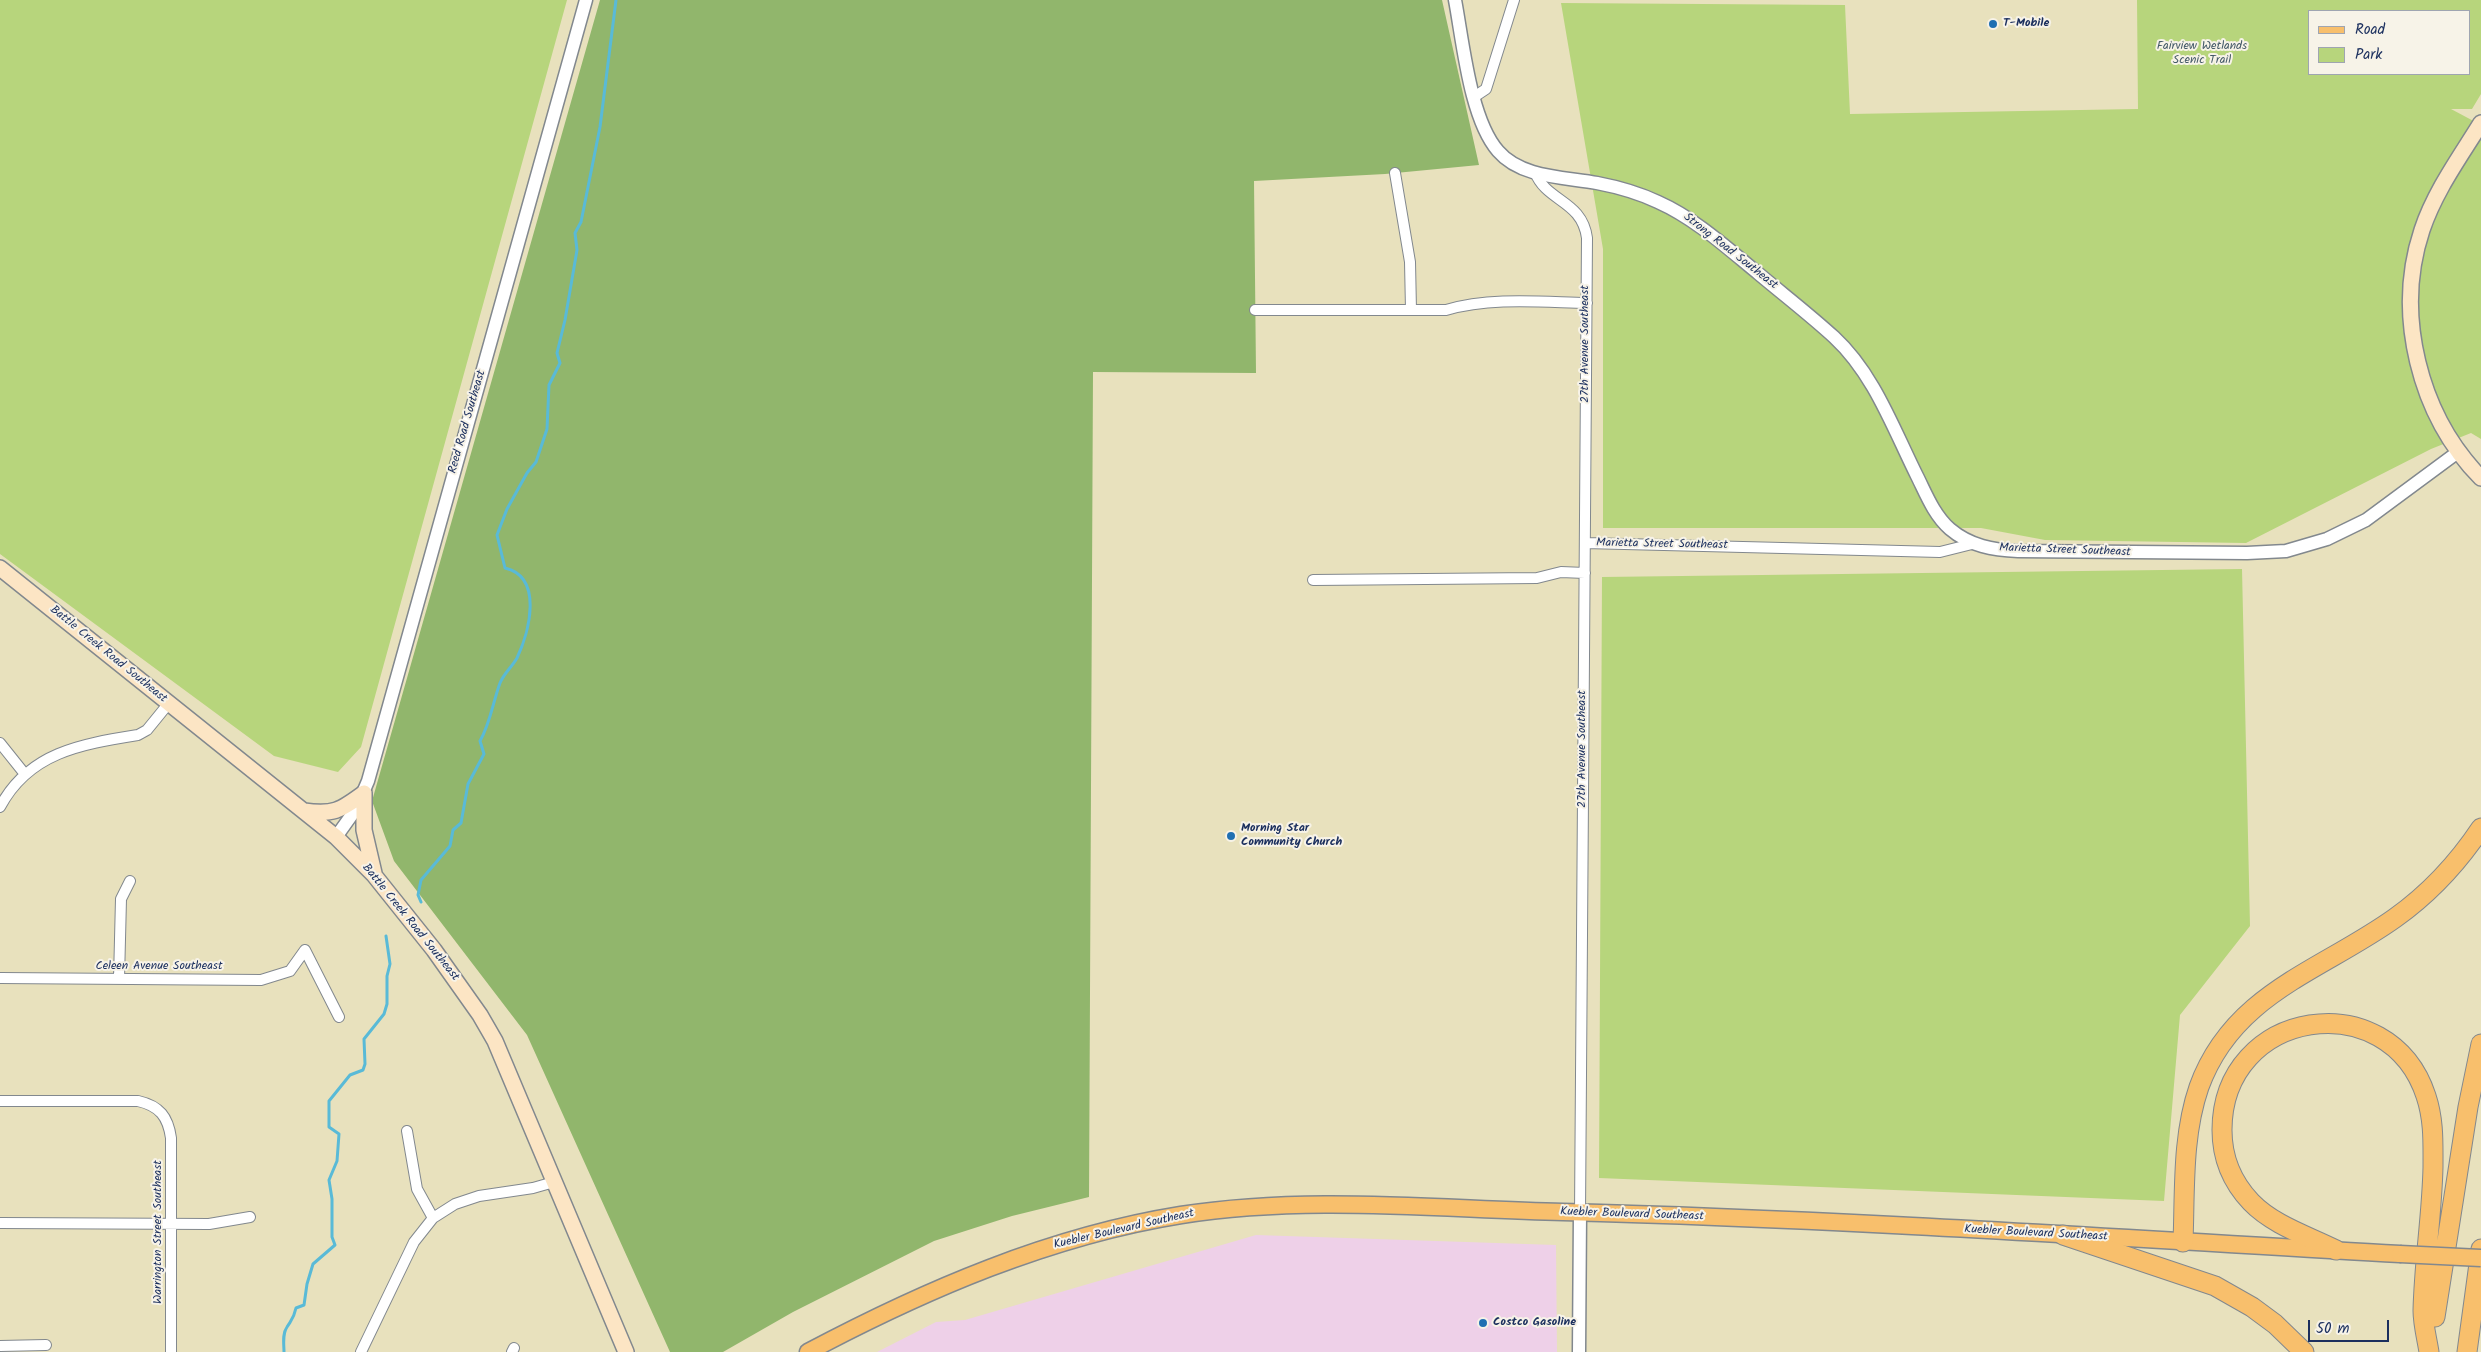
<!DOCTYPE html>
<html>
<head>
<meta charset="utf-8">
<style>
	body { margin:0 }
	#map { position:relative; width:2481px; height:1352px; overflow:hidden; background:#e8e1bd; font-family:Kalam,sans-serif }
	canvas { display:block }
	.legend { position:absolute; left:2308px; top:10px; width:162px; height:65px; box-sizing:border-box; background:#f7f3e8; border:1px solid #9fa5b1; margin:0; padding:6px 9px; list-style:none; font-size:15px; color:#1b2f5e }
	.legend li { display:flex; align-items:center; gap:10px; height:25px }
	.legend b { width:25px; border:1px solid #9fa5b1 }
	.scale { position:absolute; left:2308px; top:1320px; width:81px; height:22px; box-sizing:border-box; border:2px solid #1b2f5e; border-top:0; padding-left:6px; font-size:15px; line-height:18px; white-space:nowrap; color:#1b2f5e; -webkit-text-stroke:4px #f7f3e8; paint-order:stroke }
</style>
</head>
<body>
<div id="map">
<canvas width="2481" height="1352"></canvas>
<ul class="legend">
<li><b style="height:6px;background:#f8bf6c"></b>Road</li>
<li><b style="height:14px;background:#b7d57c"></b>Park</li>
</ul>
<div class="scale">50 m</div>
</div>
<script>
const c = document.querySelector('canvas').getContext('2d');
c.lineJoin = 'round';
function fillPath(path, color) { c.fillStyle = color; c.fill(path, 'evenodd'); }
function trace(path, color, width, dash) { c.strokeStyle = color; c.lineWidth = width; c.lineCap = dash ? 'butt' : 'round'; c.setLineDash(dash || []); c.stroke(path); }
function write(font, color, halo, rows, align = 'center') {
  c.font = font + ' Kalam,sans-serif'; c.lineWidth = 4; c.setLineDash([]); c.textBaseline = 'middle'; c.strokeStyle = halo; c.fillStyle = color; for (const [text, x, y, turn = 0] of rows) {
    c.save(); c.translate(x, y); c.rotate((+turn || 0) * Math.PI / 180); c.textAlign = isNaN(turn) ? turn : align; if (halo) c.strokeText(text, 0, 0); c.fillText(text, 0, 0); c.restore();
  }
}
fillPath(new Path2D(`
	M1256,1235L1556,1245L1557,1352H877L936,1322L965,1320Z`), '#eed0e8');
fillPath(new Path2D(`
	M0,0H567L361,747L338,772L274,756L0,554Z
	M2137,0H2481V94L2472,109H2451L2481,125V439L2471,433L2431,449L2246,543L2045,540L1981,528H1603V249L1561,3L1845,5L1850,114L2138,109ZM2310,11H2470V74H2310Z
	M2242,569L2250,926L2180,1015L2164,1201L1599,1178L1602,577Z`), '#b7d57c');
fillPath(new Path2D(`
	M600,0H1442L1479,165L1385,174L1254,181L1256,373L1093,372L1089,1197L1012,1216L934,1241L793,1312L723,1352H670L527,1035L394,861L372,801Z`), '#91b66c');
trace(new Path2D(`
	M421,902L418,895L421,880L450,846L453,830L461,823L468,784L484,754L480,741C490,724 493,702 500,683C504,673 512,667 517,658C529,633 544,577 505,568L497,535L507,509L527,473L536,462L547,429L549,385L560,363L557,353L565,320L577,250L575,233L581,222L600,127L616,0
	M284,1352C284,1344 282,1334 287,1327C292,1319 294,1318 296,1308L304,1305L307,1284L313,1264L335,1245L332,1237V1199L329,1180L337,1161L339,1134L329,1127V1101L350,1075L363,1070L365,1064L364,1039L384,1014L387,1004V976L390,964L386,936`), '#59bad7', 3);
const minor = new Path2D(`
	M1474,97L1486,89L1514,0
	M1535,172C1546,202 1582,200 1587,238L1580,1213
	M1395,173L1410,262L1411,310
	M1255,310H1446C1491,297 1540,302 1587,303
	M1585,543L1940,552L1972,544
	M1313,580L1537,578L1561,572L1585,573
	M0,743L24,773
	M0,807C29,752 82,744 138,735L147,730L169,703
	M305,950L339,1017
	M0,978L261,980L290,971L305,950
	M119,979L121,899L130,881
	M0,1101H138C160,1106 168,1117 171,1138V1352
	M407,1131L417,1189L433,1218
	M0,1223L209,1224L250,1217
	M0,1346L46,1345
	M361,1352L414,1242L433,1218L455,1204L479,1196L533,1188L554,1182
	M512,1352L514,1348`);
const tertiary = new Path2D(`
	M1455,0C1463,42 1470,119 1498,151C1521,178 1565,177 1597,183C1618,187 1639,193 1658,202C1696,219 1727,248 1759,274C1784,295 1810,315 1834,337C1874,374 1893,428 1917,476C1926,494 1934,515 1950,529C1970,546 1993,550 2018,551L2247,553L2286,551L2327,539L2366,520L2458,452
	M336,837L356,809L368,781L586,0
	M1579,1352L1580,1213`);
const secondary = new Path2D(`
	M2481,123C2460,157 2435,191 2422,230C2394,314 2419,415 2481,478
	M0,568L336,837L374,875L434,950L480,1015L495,1041L626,1352
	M364,793V830L374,873
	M304,811C333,815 340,811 364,793`);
const primary = new Path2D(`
	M808,1352C925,1290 1050,1236 1181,1215C1308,1195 1436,1209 1563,1212C1842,1219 2121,1238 2400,1254`);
const motorway = new Path2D(`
	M2063,1235L2215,1286L2252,1307L2275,1324L2304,1352
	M2183,1242C2185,1191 2182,1136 2199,1087C2233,993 2321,971 2395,918C2430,893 2457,864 2481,828
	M2336,1250C2308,1236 2273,1225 2251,1202C2232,1182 2222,1158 2222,1130C2222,1008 2389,983 2426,1096C2434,1120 2433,1143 2433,1167C2432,1215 2424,1263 2423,1311C2423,1324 2427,1339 2429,1352
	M2435,1317L2468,1107L2481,1044
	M2467,1352L2481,1249`);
trace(minor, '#82888e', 12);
trace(tertiary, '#82888e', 15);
trace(secondary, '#82888e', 18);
trace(primary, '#82888e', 19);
trace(motorway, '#82888e', 21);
trace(minor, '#fff', 10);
trace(tertiary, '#fff', 12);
trace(secondary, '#fce5c4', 15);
trace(primary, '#f8bf6c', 16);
trace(motorway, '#f8bf6c', 19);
const primaryBridge = new Path2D(`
	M2400,1254L2481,1258`);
trace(primaryBridge, '#82888e', 19, []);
trace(primaryBridge, '#f8bf6c', 16);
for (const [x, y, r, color] of [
	[1993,24,5,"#1f6fb2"],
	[1231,836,5,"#1f6fb2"],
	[1483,1323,5,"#1f6fb2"]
]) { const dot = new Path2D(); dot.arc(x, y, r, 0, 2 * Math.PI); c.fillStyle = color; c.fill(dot); trace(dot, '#f7f3e8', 2); }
write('bold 12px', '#1b2f5e', '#f7f3e8', [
	["T-Mobile",2003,24],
	["Morning Star",1241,829],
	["Community Church",1241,843],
	["Costco Gasoline",1493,1323]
], 'left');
write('12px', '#425866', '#f7f3e8', [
	["Fairview Wetlands",2202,47],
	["Scenic Trail",2202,61]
]);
write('12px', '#1b2f5e', '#f7f3e8', [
	["Strong Road Southeast",1730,252,38],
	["27th Avenue Southeast",1586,344,-90],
	["Reed Road Southeast",468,422,-74],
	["Marietta Street Southeast",1662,545,1],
	["Marietta Street Southeast",2065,551,2],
	["Battle Creek Road Southeast",108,655,39],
	["27th Avenue Southeast",1583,749,-90],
	["Battle Creek Road Southeast",410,923,51],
	["Celeen Avenue Southeast",159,967],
	["Kuebler Boulevard Southeast",1632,1215,2],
	["Kuebler Boulevard Southeast",1124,1230,-13],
	["Warrington Street Southeast",159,1232,-90],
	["Kuebler Boulevard Southeast",2036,1234,3]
]);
</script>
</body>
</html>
